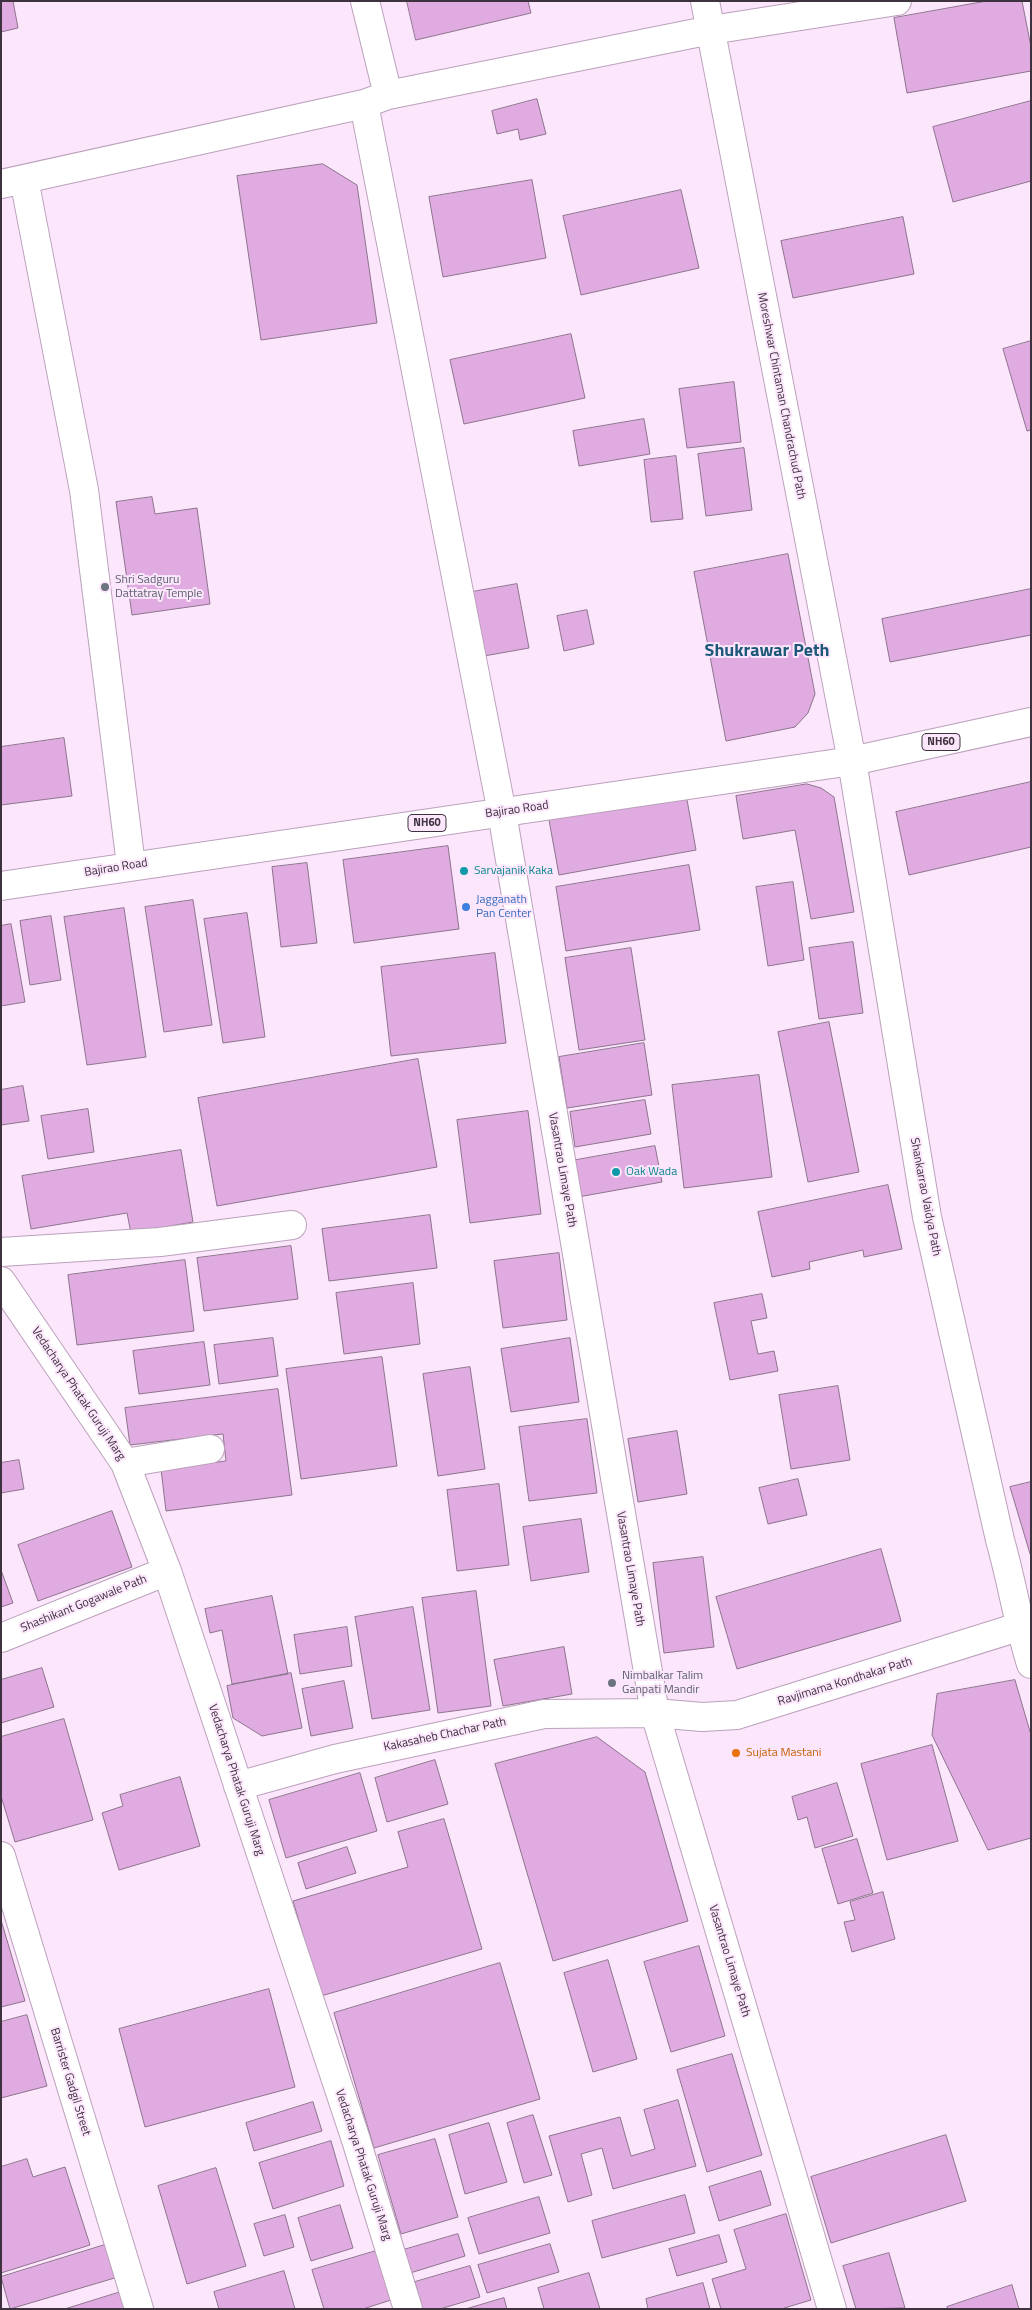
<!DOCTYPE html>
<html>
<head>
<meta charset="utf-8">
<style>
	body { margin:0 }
	#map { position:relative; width:1032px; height:2310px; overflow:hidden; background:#fce6fc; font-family:"Titillium Web",sans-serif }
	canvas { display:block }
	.frame { position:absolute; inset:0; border:2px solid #3d323d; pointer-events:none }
</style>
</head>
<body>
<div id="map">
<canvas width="1032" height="2310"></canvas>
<div class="frame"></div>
</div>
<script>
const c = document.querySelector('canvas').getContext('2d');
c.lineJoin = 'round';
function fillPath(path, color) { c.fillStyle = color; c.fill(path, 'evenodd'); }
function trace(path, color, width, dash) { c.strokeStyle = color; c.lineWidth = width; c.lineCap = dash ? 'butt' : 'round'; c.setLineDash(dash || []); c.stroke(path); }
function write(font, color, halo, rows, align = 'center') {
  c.font = font + ' "Titillium Web",sans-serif'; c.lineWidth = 4; c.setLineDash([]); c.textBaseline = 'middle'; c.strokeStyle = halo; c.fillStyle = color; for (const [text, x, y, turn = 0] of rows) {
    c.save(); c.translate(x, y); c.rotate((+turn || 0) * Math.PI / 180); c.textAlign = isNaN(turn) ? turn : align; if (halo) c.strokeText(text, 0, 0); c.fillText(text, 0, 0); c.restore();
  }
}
const building = new Path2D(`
	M1,1H13L18,28L1,32Z
	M407,1H528L531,13L416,40Z
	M987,1H1022L1031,47V71L907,93L894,18Z
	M537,99L546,134L520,140L518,129L497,134L492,111Z
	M1031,101V181L953,202L933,127Z
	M323,164L357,185L377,323L261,340L237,176Z
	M532,180L546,258L443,277L429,197Z
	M681,190L699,268L581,295L563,216Z
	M903,217L914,274L793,298L781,241Z
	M571,334L585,398L464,424L450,360Z
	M1031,341V430L1027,431L1003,349Z
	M734,382L741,442L687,448L679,389Z
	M644,419L650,454L579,466L573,431Z
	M744,448L752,510L706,516L698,454Z
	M676,456L683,519L651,522L644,460Z
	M152,497L155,514L197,508L210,604L132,615L116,502Z
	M788,554L815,694L808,713L795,727L726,741L694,572Z
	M517,584L529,648L484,656L472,592Z
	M1031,589V635L890,662L882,619Z
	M587,610L594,644L564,651L557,616Z
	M64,738L72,796L1,805V747Z
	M1031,782V847L909,875L896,812Z
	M807,784L821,788L834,797L854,912L811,919L795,830L743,839L736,796Z
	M686,794L696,850L559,875L549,820Z
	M448,846L459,929L354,943L343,860Z
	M307,863L317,943L281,947L272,867Z
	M689,865L700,930L566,951L556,887Z
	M793,882L804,960L768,966L756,887Z
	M193,900L212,1025L164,1032L145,907Z
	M124,908L146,1057L87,1065L64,917Z
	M247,913L265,1037L223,1043L204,919Z
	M51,916L61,980L30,985L20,921Z
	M11,924L25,1002L1,1006V926Z
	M853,942L863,1013L819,1019L809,948Z
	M631,948L645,1040L579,1050L565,958Z
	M495,953L506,1043L391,1056L381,967Z
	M829,1022L859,1172L808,1182L778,1032Z
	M644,1043L652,1095L567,1108L559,1057Z
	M418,1059L437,1167L217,1206L198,1098Z
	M759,1075L772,1177L684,1188L672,1085Z
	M23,1086L29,1121L1,1125V1090Z
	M645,1100L651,1134L575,1147L570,1112Z
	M88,1109L94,1152L48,1159L41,1116Z
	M528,1111L541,1214L470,1223L457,1120Z
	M655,1146L662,1182L578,1197L571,1161Z
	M181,1150L193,1222L131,1233L127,1213L31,1229L22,1176Z
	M888,1185L902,1249L864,1257L863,1250L809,1262L810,1269L772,1277L758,1212Z
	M430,1215L437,1268L329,1281L322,1229Z
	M291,1246L298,1299L204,1311L197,1258Z
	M559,1253L567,1320L503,1328L494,1261Z
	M185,1260L194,1331L77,1345L68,1275Z
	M413,1283L420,1344L344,1354L336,1293Z
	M762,1294L767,1318L751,1321L758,1354L774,1351L778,1371L730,1380L714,1303Z
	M273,1338L278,1376L219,1384L214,1345Z
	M570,1338L579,1402L511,1412L501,1349Z
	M204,1342L210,1385L139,1394L133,1351Z
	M382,1357L397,1466L301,1479L286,1369Z
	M470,1367L485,1469L438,1476L423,1374Z
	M838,1386L850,1460L791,1469L779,1395Z
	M278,1389L292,1495L166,1511L161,1469L226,1461L223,1434L130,1445L125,1408Z
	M587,1419L597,1493L529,1501L519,1427Z
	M677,1431L687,1494L638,1502L628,1439Z
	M19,1460L24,1489L1,1493V1463Z
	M798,1479L807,1515L768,1524L759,1488Z
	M1031,1482V1557L1010,1487Z
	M499,1484L509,1565L457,1571L447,1490Z
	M112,1511L132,1567L38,1601L18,1545Z
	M581,1519L589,1572L531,1581L523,1527Z
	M881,1549L901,1621L737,1669L716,1597Z
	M703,1557L714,1647L664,1653L653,1563Z
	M1,1570L13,1603L1,1607Z
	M476,1591L491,1706L438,1713L422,1598Z
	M272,1596L288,1674L232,1684L222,1630L210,1633L205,1609Z
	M413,1607L430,1710L372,1719L355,1617Z
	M347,1627L352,1666L300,1674L294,1635Z
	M564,1647L572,1694L503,1706L494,1660Z
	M42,1668L54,1707L1,1723V1680Z
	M291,1673L302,1728L262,1736L233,1718L227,1686Z
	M1015,1680L1031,1735V1838L988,1850L932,1735L937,1694Z
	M344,1681L353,1728L311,1736L302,1689Z
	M64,1719L93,1820L15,1842L1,1796V1737Z
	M597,1737L645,1772L688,1921L553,1961L495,1764Z
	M932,1745L958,1841L887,1860L861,1764Z
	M435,1760L448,1804L387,1822L375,1778Z
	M360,1773L377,1831L286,1858L269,1800Z
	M180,1777L200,1846L119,1870L102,1813L123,1806L120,1795Z
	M837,1783L853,1836L815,1848L807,1817L798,1820L792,1797Z
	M444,1819L482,1949L321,1996L293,1901L408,1867L398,1832Z
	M857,1839L873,1893L838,1904L822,1849Z
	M347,1847L356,1873L306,1889L298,1863Z
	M883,1892L895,1939L852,1952L844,1922L855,1920L850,1902Z
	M1,1920L25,2001L1,2007Z
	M699,1946L725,2036L671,2052L644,1962Z
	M608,1960L637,2059L593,2072L564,1973Z
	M500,1963L540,2099L374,2148L334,2013Z
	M269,1989L295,2087L145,2127L119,2029Z
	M27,2015L47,2086L1,2098V2022Z
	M732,2054L762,2155L707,2172L677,2070Z
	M678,2100L696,2166L613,2189L602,2148L581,2154L592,2195L568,2202L549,2136L620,2117L631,2156L655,2149L644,2110Z
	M313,2102L322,2131L254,2151L246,2123Z
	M533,2115L552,2175L524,2183L507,2123Z
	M489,2123L507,2182L465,2194L449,2135Z
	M946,2135L966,2201L831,2243L811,2177Z
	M435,2139L458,2217L401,2234L378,2155Z
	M331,2141L344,2186L273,2209L259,2163Z
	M27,2159L33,2177L65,2167L90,2245L1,2273V2167Z
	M216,2168L246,2266L187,2284L158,2186Z
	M761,2171L771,2205L719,2221L709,2187Z
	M685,2195L695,2233L602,2258L592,2221Z
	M539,2197L550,2233L479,2254L468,2218Z
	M340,2205L353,2248L311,2261L298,2218Z
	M786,2214L811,2300L781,2309H721L712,2279L746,2269L734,2230Z
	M285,2215L294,2247L264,2256L254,2224Z
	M458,2234L465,2256L407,2274L400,2251Z
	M719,2235L727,2262L677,2276L669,2249Z
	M108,2244L118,2277L10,2309L1,2277Z
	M550,2244L559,2272L487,2293L478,2265Z
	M376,2251L391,2300L363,2309H324L312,2270Z
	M889,2253L905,2308L856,2309L843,2266Z
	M470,2266L480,2297L440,2309H422L415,2282Z
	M284,2271L295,2309H219L214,2292Z
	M589,2273L600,2309H544L538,2288Z
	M703,2283L710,2309H648L646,2299Z
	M1012,2285L1019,2309H948L947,2307Z
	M124,2291L129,2309H65Z
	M504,2298L507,2309H466Z`);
fillPath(building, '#e0abe1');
trace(building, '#8d748d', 1);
const minor = new Path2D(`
	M365,1L388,95
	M705,1L852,761L927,1217L1000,1540C1012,1582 1018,1623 1031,1664
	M364,104L502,813L655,1713L832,2309
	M24,179L84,490L131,865
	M1,184L364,104L388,95L711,30L897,1
	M1,1252L160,1242L292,1225
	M1,1281L125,1463L167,1571L356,2140L408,2309
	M125,1463L210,1449
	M1,1638L167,1571
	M238,1786L335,1759L544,1714L655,1713L702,1717L737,1715L1031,1623
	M1,1856L139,2309`);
const highway = new Path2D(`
	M1,886L852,761L1031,722`);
trace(minor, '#bba1bb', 30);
trace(highway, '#bba1bb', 30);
trace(minor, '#fff', 28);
trace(highway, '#fff', 28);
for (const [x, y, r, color] of [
	[105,587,5,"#6b7280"],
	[464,871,5,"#0f9aa8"],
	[466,907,5,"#3f7fe0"],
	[616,1172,5,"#0f9aa8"],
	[612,1683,5,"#6b7280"],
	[736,1753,5,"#e8710a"]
]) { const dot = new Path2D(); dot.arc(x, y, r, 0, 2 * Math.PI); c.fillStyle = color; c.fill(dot); trace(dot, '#fce6fc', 2); }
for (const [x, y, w] of [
	[941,742,38],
	[427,823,38]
]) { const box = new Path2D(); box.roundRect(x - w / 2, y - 8.5, w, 17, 4); c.fillStyle = '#fce6fc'; c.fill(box); trace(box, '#3d323d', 1); }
write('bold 11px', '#3d323d', null, [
	["NH60",941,742],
	["NH60",427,823]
]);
write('12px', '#3d323d', '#fce6fc', [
	["Moreshwar Chintaman Chandrachud Path",781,396,79],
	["Bajirao Road",517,810,-8],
	["Bajirao Road",116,868,-9],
	["Vasantrao Limaye Path",562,1170,80],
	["Shankarrao Vaidya Path",925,1197,79],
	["Vedacharya Phatak Guruji Marg",78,1394,56],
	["Vasantrao Limaye Path",630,1569,80],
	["Shashikant Gogawale Path",84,1604,-22],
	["Ravjimama Kondhakar Path",845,1682,-17],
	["Kakasaheb Chachar Path",445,1735,-12],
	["Vedacharya Phatak Guruji Marg",236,1780,72],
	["Vasantrao Limaye Path",729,1961,73],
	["Barrister Gadgil Street",70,2082,73],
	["Vedacharya Phatak Guruji Marg",363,2165,72]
]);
write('12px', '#5b616d', '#fce6fc', [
	["Shri Sadguru",115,580],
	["Dattatray Temple",115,594],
	["Nimbalkar Talim",622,1676],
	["Ganpati Mandir",622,1690]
], 'left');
write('12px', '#0d838f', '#fce6fc', [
	["Sarvajanik Kaka",474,871],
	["Oak Wada",626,1172]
], 'left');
write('12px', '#366cbe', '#fce6fc', [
	["Jagganath",476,900],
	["Pan Center",476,914]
], 'left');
write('12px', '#c56008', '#fce6fc', [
	["Sujata Mastani",746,1753]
], 'left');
write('bold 18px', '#1d5879', '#fce6fc', [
	["Shukrawar Peth",767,652]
]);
</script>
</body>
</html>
